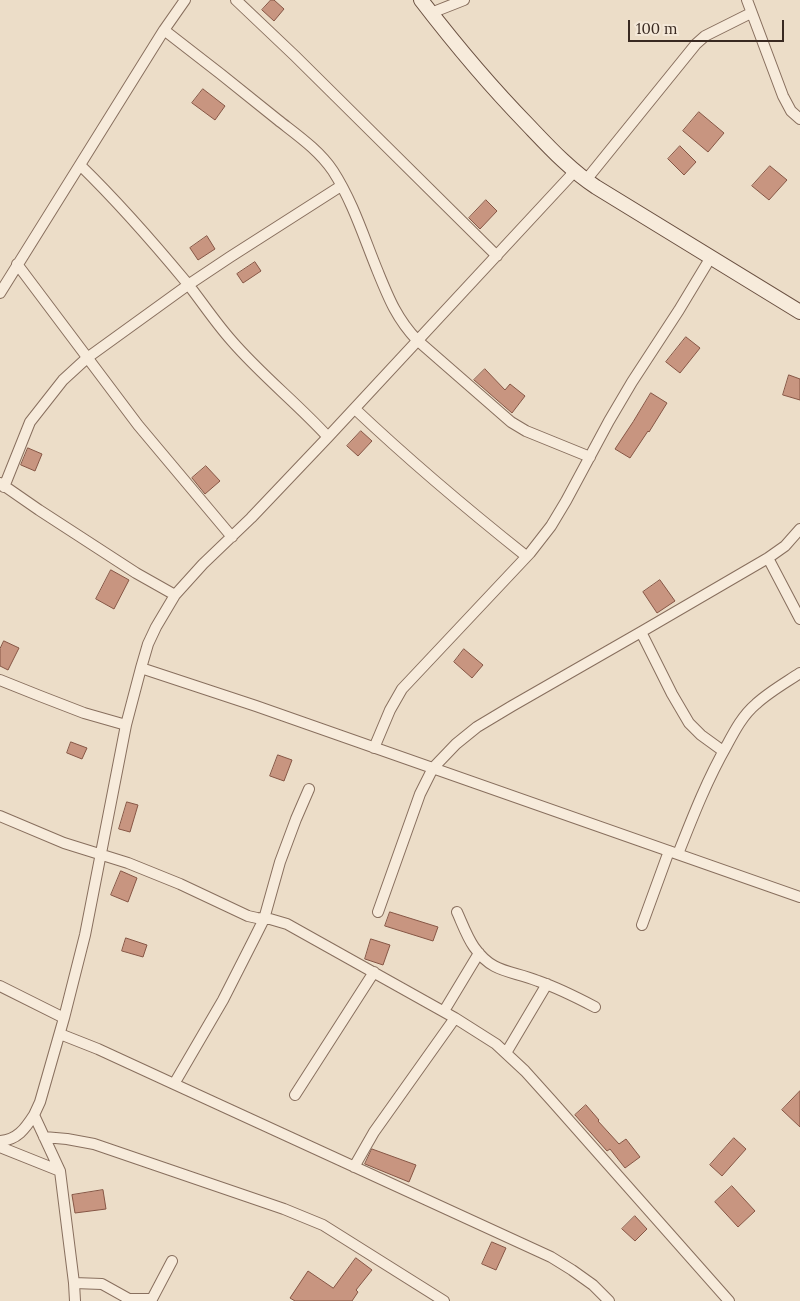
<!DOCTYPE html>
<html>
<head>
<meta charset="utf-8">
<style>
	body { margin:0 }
	#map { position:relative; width:800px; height:1301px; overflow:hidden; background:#ecddc8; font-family:Lora,serif }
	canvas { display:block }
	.scale { position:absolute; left:628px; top:20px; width:156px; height:22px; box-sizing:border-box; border:2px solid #392921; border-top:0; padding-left:6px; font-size:15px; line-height:18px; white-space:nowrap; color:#392921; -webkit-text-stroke:4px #f4e8d8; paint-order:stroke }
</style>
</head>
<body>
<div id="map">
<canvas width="800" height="1301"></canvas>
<div class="scale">100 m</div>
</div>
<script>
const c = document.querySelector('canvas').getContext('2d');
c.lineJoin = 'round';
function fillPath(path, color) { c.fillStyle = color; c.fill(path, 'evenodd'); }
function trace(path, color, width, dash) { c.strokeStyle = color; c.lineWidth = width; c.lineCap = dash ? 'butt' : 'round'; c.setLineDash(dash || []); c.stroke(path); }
const building = new Path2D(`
	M271,0H274L284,9L274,21L262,10Z
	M203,89L225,106L215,120L192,103Z
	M699,112L724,133L708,152L683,131Z
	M680,146L696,162L684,175L668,159Z
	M770,166L787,180L769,200L752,186Z
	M486,200L497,211L480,229L469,218Z
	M207,236L215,249L198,260L190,248Z
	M255,262L261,271L243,283L237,274Z
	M686,337L700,348L680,373L666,362Z
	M485,369L505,390L510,384L525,396L512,413L474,380Z
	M789,375L800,379V400L783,395Z
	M651,393L667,403L649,432L648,431L630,458L615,449L633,422Z
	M361,431L372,441L358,456L347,446Z
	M28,448L42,454L35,471L21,465Z
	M206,466L220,481L205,494L192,478Z
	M111,570L129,580L114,609L96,599Z
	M660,580L675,601L657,613L643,592Z
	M4,641L19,648L8,670L0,666V649Z
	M464,649L483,665L472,678L454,662Z
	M71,742L87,748L82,759L67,753Z
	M278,755L292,760L284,781L270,776Z
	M127,802L138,805L130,832L119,829Z
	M121,871L137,878L128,902L111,895Z
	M390,912L438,927L433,941L385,926Z
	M126,938L147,945L143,957L122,951Z
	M371,939L390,945L383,965L365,959Z
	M800,1091V1127L782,1110Z
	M586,1105L599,1120L598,1121L619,1144L626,1139L640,1157L625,1168L610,1149L607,1151L575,1115Z
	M734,1138L746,1149L722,1176L710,1165Z
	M372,1149L416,1165L409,1182L365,1164Z
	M732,1186L755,1211L738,1227L715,1202Z
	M103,1190L106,1209L75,1213L72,1195Z
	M635,1216L647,1229L635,1241L622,1229Z
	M492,1242L506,1248L496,1270L482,1264Z
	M356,1258L372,1270L356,1290L358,1292L352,1301H295L290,1298L308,1271L333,1288Z`);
fillPath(building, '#c89580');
trace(building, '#865645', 1);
const minor = new Path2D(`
	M236,0L295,56L497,256
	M747,0L783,96L791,111L800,119
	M431,13L464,0
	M164,30C202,59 240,89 278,120C297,135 319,150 333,171C353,202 364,238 378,272C389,299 397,319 417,340L511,422L526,431L590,457
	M80,165C118,202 153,242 187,283C202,302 215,322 231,340C261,375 297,403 328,437
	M586,180L696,44L705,36L751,13
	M17,264L138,425L232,537
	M0,293L164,30L185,0
	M355,409C410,461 467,509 526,556
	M0,483L39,510L136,573L175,595
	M4,487L30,422L63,380L87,358L188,285L230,257L341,186
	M768,558L800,619
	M641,632L672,694L689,723L701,735L723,751
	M141,668L256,706L800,897
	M0,680L40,696L84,713L126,725
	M374,748L390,710L402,689L530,553L551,526L566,501L609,421L632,382L679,310L711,257
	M0,816L64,843L128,863L180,884L248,916L257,918L270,919L287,924L455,1018L496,1044L525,1071L552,1101L729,1301
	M678,854C693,816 707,780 727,745C735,730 743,715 756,704C769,692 785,683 800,673
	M378,912L420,794L433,768L456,744L477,727L512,706L641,632L768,558L785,546L800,529
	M457,912C462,923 467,937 474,947C493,974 511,970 538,981C558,988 576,997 595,1007
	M642,925L669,851
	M0,986L64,1018
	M444,1011L479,953
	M60,1034L98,1049L174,1084L551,1257L572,1270L593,1285L609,1301
	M506,1053L547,984
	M174,1084L223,1000L254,939L264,919L280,862L296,819L309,789
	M295,1095L374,972
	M44,1137L67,1139L94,1144L284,1209L323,1225L444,1301
	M0,1141C17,1140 25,1129 34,1115
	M0,1147L60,1171
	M354,1167L374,1132L455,1018
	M74,1283L102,1284L129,1299H152L172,1261
	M75,1301L74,1283L60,1171L34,1115L40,1102L64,1018L85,935L126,725L141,668L148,644L156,627L175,595L203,564L251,518L328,437L575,171`);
const secondary = new Path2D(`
	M421,0C454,43 490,86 528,125C549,147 570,170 596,187L800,312`);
trace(minor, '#886f5e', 12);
trace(secondary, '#6a5041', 16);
trace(minor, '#f7ebdb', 10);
trace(secondary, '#f7ebdb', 14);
</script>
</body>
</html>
